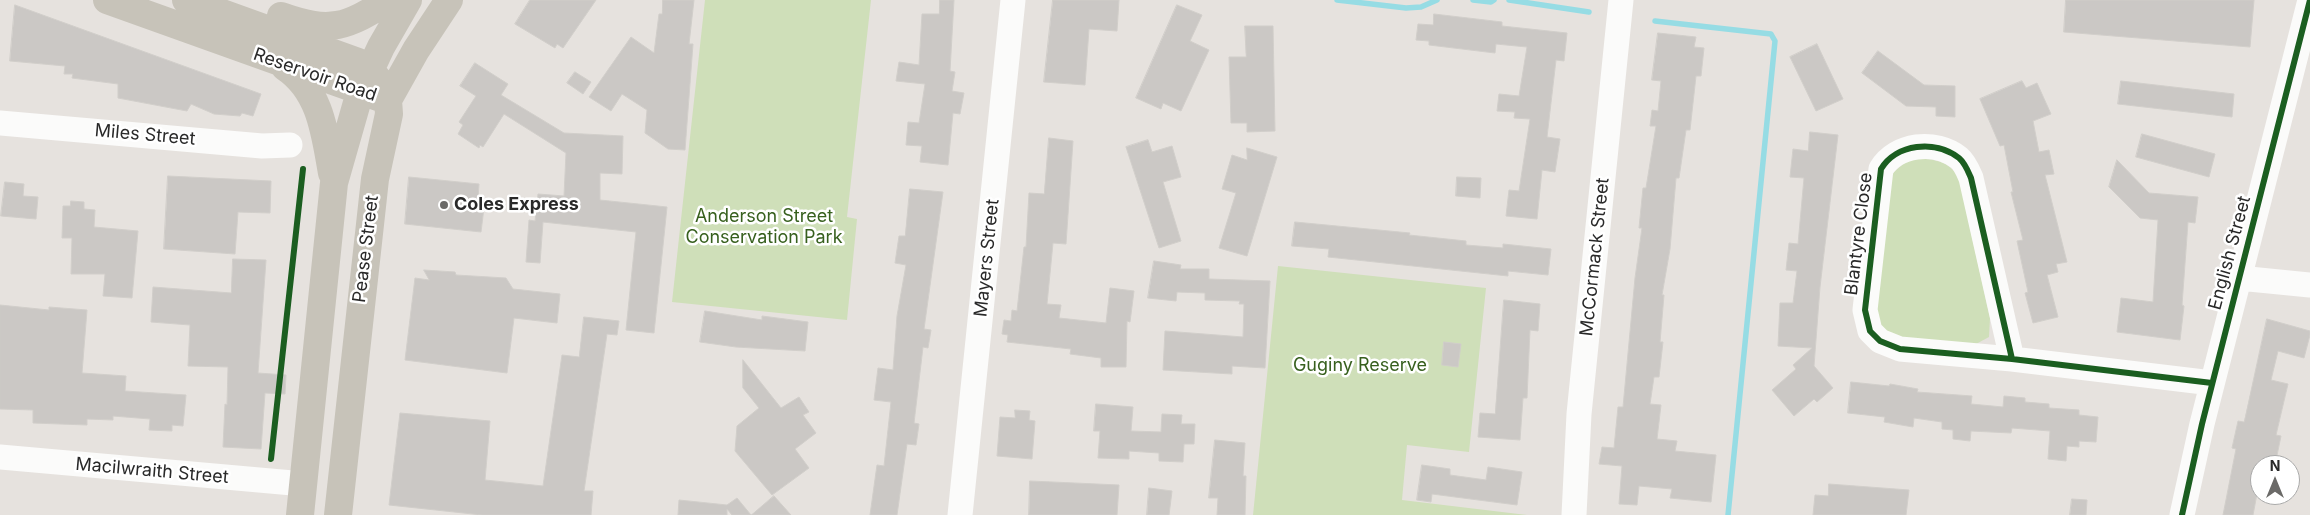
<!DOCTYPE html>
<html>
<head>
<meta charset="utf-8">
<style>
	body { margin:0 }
	#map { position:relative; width:2310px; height:515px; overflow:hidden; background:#e6e2de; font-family:Inter,sans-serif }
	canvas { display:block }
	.north { position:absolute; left:2250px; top:455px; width:50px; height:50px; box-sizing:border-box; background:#fff; border:1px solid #a9a9a9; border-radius:50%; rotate:0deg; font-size:14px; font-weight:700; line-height:20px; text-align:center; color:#292929 }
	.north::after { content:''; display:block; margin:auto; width:18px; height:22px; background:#6b6a68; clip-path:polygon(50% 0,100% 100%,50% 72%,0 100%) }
</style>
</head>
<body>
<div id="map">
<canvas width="2310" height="515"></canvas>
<div class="north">N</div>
</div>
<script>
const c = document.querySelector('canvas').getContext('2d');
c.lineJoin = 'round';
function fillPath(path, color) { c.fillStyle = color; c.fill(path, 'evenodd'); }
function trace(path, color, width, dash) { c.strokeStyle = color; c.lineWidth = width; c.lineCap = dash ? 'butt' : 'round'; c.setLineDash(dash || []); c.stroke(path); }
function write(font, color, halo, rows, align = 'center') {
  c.font = font + ' Inter,sans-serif'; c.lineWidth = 5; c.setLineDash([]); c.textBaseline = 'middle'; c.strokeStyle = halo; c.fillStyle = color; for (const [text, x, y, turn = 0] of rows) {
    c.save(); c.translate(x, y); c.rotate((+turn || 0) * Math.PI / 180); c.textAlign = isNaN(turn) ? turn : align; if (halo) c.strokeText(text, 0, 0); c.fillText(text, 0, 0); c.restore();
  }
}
fillPath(new Path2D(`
	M705,0H871L847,217L857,219L847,320L672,302Z
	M1912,157C1933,160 1948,159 1959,178L1990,318L1989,337L1976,344L1902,339L1883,330L1874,310L1891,174Z
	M1278,266L1486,288L1469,452L1407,445L1402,500L1527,515H1253Z`), '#cfdfb9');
trace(new Path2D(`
	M1337,0L1406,8L1421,7L1437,0
	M1473,0L1491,2L1494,0
	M1509,0L1589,12
	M1655,21L1771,34L1775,41L1728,515`), '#96dce4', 5.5);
const building = new Path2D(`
	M530,0H596L563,48L557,44L555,48L515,24Z
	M663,0H694L689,44H693L685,150L668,149L645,133L647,110L622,94L611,111L589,97L631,37L654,53L659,14H662Z
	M940,0H954L950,71L955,72L952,91L964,93L960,114L953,113L948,165L920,162L922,146L906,145L908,122L919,123L925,84L896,81L899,62L919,65L922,14H939Z
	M1053,0H1119L1117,31L1089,29L1085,85L1044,82Z
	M2066,0H2254L2250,47L2064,32Z
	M15,5L261,94L253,116L242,113L240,116L214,114L191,104L187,111L118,98V84L72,78L73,74H64L65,66L10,61Z
	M1177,5L1202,15L1190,41L1209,50L1181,111L1163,103L1161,109L1136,98Z
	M1434,14L1502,22V26L1567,33L1564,61L1556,60L1547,137L1560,139L1555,172L1542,170L1537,219L1506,216L1509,190L1519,191L1530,119L1514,118L1515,112L1497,111L1499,94L1519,96L1527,47L1496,44L1495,53L1429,45V41L1416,40L1418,24L1433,25Z
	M1245,26H1273L1275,131L1247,132V123H1231L1229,57H1246Z
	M1658,33L1696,37L1694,47L1704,48L1701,76H1696L1690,130H1686L1679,178H1676L1670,249L1662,295H1664L1660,342H1663L1659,377H1654L1650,404L1661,405L1657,439L1677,441L1675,451L1716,455L1711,502L1670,498L1672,489L1639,486L1637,505L1619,504L1622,466L1599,464L1602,447L1614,448L1618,407H1623L1635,278L1642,228H1639L1643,188H1646L1656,126H1650L1652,110L1658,111L1661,81L1652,80Z
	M1817,44L1843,99L1816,111L1790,57Z
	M1878,51L1924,85L1955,86V117L1936,116V107L1906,106L1862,73Z
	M475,63L508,84L501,95L564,133L623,136L622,174L600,173V200L667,207L654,333L626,330L636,232L543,222L540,263L526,262L529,220L535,221L538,194L564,196L566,153L504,114L483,147L480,145L479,148L458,134L463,125L459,122L476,96L460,86Z
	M575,72L591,82L583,94L567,83Z
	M2022,81L2026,88L2037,83L2051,114L2033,121L2039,152L2049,150L2054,174L2045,175L2067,262L2056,264L2058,272L2047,275L2058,317L2033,323L2025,293L2028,292L2017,241L2023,240L2011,192H2013L2004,145L2000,146L1980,99Z
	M2121,81L2234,94L2232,117L2118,104Z
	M1810,132L1838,135L1820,287L1814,366L1833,388L1817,402L1814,399L1794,416L1772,390L1796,369L1793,365L1812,348L1778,346L1780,303H1793L1797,271L1786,270L1789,243L1798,244L1804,178L1790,177L1793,149L1808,151Z
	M2142,134L2215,154L2209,177L2136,157Z
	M1049,138L1073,141L1066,244L1053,243L1047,304L1061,305L1059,318L1106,323L1110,288L1134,291L1130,322L1127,321L1126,367H1101V358L1070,354L1071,349L1007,342L1008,335L1002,334L1004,320L1011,321L1012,310L1017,311L1024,247H1026L1029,193L1044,194Z
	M1148,140L1152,152L1172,146L1181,177L1163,182L1181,241L1159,248L1126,147Z
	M1247,148L1277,157L1247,256L1219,248L1236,193L1222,189L1232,155L1247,160Z
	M2117,160L2149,193L2198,197L2195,223L2188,222L2182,305L2184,306L2180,340L2117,332L2121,298L2153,302L2158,220L2140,218L2109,187Z
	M168,176L271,181L270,213L238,212L235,254L164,249Z
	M409,177L479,184L478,199L485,200L481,232L405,224Z
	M1457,177L1481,178L1480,198L1456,196Z
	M5,182L24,184L23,196L38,197L36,219L1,216Z
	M910,189L943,192L924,329L931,330L928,348L923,347L914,423L919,424L916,445L907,444L897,515H870L877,465L884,466L891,402L874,400L878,368L893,370L897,316L906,265L895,263L899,236H905Z
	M71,201L84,202V209L95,210L94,227L138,231L132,298L103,296L105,274H71L72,238H62L63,206H70Z
	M1295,222L1410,233L1409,235L1466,241V245L1503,248V244L1551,249L1548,275L1508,271V276L1328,257L1329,249L1292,246Z
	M233,259L266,260L258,373L286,375L285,394L265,393L261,449L223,447L225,404L227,405L228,367L188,366L190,325L151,322L153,287L231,293Z
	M1154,261L1181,265L1180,269H1209V279L1270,281L1265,368L1232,366V374L1163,370L1165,331L1243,337L1244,304H1239L1240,301L1205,300V293L1177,292L1176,301L1148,298Z
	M424,270L455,272L456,275L506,278L513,289L560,294L557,323L514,318L507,373L405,360L415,278L429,280Z
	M1504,300L1540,304L1538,331L1530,330L1527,398H1523L1520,440L1478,437L1480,413L1495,414Z
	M0,305L49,310V307L87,310L82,373L126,376L125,391L186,395L183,426L172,425V431L149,430L150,419L113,416V420L87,419V425L33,423V410L0,409Z
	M705,311L762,320V316L808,322L805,351L736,347L700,342Z
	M584,317L619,321L617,335L607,334L584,491H593L591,515H482L389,505L400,413L490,421L485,480L543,486L562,355L579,357Z
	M2267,319L2310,331V335L2304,358L2278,351L2271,380L2288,384L2276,435L2281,436L2275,465H2260V478L2253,515H2223L2236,449L2232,448L2238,421L2244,422Z
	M1444,342L1461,344L1458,367L1442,365Z
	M743,360L781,408L799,397L809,412L803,415L816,433L795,449L809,468L772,495L735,451L737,426L759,408L743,388Z
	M1851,382L1889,386L1890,384L1918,389L1917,392L1972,396L1971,404L2003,407L2004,396L2025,398V402L2049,404V408L2079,410V415L2098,417L2096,442L2079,441V447L2067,446L2066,461L2048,459L2050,431L2012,428L2011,433L1971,431L1970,441L1953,439V430L1942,429V422L1914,418L1913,427L1884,422L1885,417L1848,413Z
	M1096,404L1133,407L1131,431L1161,432L1162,414L1182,415L1181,424H1195L1194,444H1184L1183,462L1159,461V453L1129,451V459L1098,458L1100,431H1094Z
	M1015,410L1030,411L1029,420L1035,421L1032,459L997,456L1000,417L1015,418Z
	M1215,440L1245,443L1243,476H1246L1245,515H1217L1218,498H1209Z
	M1422,465L1450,469V475L1486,480L1488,467L1522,472L1517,505L1432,494L1431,502L1417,500Z
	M1030,481L1119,485L1117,515H1029Z
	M1829,484L1909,490L1906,515H1813L1815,495L1828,496Z
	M1149,488L1172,491L1169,515H1147Z
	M774,496L791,515H732L727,509V515H678L679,500L727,505L737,498L751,515Z
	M2072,499L2087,500L2086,515H2070Z`);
fillPath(building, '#cbc8c5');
trace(building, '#d1ceca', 1);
trace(new Path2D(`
	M0,123L262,146L290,145
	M2239,278L2310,285
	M2012,359L1971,178C1968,171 1965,163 1959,158C1935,139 1896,144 1881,169L1865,310L1870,331L1880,341L1900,349L2012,359L2212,383
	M0,457L304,484
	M960,515L1013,0
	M1574,515L1579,414L1621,0
	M2182,515L2202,424L2310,0`), '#fbfbfa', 25);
trace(new Path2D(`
	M107,0L378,97
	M186,0L358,62L370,69L383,86L388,100L389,114L375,179L338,515
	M281,16C332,34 345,27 390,0
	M285,67C321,91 325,134 332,173
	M388,100L416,50L449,0
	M300,515L334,183L360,92L381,47L408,0`), '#c7c3b9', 28);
trace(new Path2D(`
	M2012,359L1971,178C1968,171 1965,163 1959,158C1935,139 1896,144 1881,169L1865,310L1870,331L1880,341L1900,349L2012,359L2212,383
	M271,459L303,169
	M2182,515L2202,424L2310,0`), '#1b5e20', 6);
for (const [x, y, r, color] of [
	[444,205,5,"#6b6a68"]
]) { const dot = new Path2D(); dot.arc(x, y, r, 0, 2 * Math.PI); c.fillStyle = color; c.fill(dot); trace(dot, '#fff', 2); }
write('18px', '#292929', '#fff', [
	["Reservoir Road",315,75,19],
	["Miles Street",145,135,5],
	["Blantyre Close",1859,234,-83],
	["Pease Street",366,249,-83],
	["English Street",2230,253,-75],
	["McCormack Street",1595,257,-84],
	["Mayers Street",987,258,-84],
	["Macilwraith Street",152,471,5]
]);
write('bold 18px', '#292929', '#fff', [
	["Coles Express",454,205]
], 'left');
write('18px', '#37601e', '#fff', [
	["Anderson Street",764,217],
	["Conservation Park",764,238],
	["Guginy Reserve",1360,366]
]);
</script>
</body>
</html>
